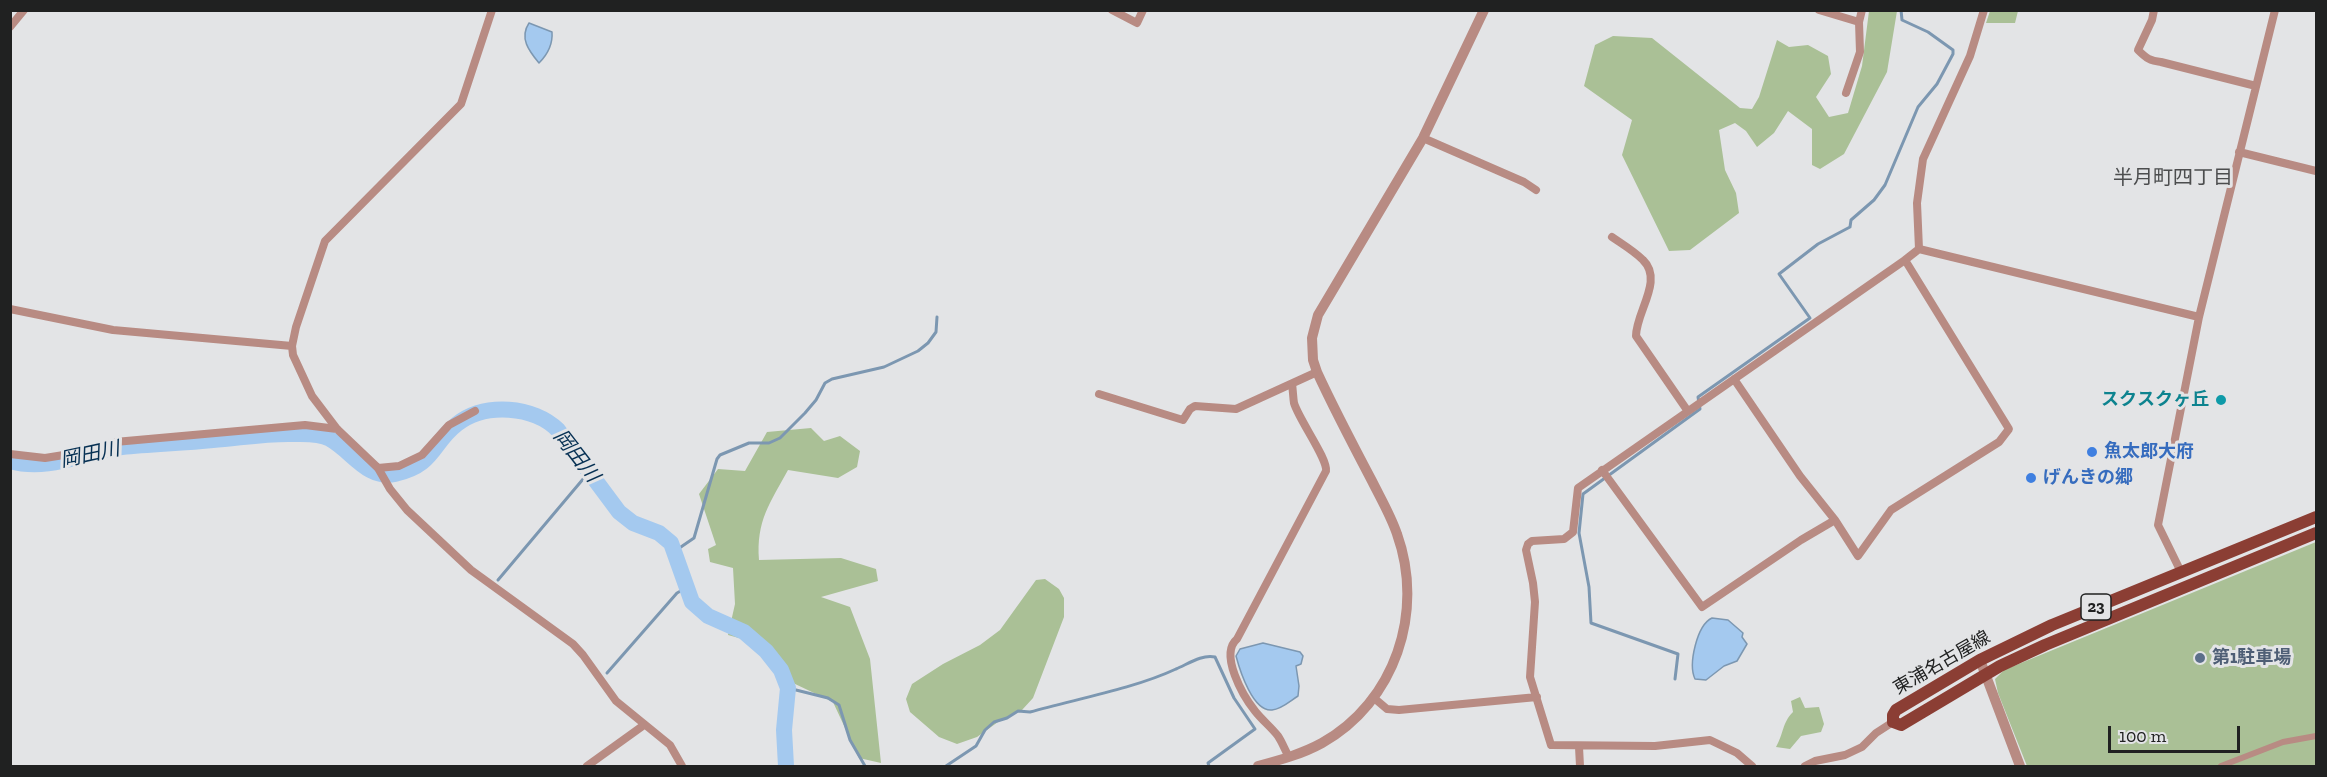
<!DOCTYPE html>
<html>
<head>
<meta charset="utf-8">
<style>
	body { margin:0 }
	#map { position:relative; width:2327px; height:777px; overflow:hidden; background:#e3e4e6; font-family:"Zilla Slab",serif }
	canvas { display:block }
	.frame { position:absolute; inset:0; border:12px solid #202121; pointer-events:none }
	.scale { position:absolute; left:2108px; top:726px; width:132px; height:27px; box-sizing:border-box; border:3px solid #202121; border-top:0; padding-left:8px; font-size:18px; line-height:21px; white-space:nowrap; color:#202121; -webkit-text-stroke:4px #e3e4e6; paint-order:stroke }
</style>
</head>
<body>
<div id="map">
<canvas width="2327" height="777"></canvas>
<div class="frame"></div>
<div class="scale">100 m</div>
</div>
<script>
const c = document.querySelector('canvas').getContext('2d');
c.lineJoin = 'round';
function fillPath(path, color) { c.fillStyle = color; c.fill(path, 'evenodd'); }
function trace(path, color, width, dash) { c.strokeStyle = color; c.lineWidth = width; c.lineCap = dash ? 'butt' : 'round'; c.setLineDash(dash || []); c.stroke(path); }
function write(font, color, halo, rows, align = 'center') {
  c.font = font + ' "Zilla Slab","Noto Sans JP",serif'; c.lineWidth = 6; c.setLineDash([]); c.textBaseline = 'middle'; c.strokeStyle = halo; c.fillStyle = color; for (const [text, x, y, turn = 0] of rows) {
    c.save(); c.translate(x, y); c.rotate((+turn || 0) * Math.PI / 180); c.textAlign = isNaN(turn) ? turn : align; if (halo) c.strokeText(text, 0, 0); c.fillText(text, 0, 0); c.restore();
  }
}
fillPath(new Path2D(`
	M1869,11H1897L1887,72L1844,154L1820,169L1812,165V129L1788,111L1774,133L1757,147L1746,131L1735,123L1719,130L1725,170L1736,193L1739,213L1690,250L1669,251L1622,155L1632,120L1584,86L1595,45L1613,36L1652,38L1740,108L1752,109L1759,97L1777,40L1789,47L1808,45L1828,56L1831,74L1816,97L1829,117L1848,113L1862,66Z
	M1990,11V10L2018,11L2015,23H1986Z
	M811,428L824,441L840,436L860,451L857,467L838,478L788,470C770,503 756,521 759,560L841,558L876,569L878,581L821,597L850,607L870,659L881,763L859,758L833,702L793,683L768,646L728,635L735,604L733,568L710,562L708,549L716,545L699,494L718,469L745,471L767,432Z
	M2316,542V766H2027L1998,693L1995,679L2004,670Z
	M1045,579L1059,589L1064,598V617L1033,698L1022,710L998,722L977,737L957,744L939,737L910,712L906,699L912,684L943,664L980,645L1000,630L1036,580Z
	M1800,697L1805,708L1819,707L1824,724L1821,732L1801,736L1790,749L1776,747C1784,733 1782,723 1793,712L1791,701Z`), '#aac096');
const water = new Path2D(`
	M529,23L552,32C553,45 547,55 539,63C529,51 519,38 529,23Z
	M1712,618L1728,620L1743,633L1742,637L1747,644L1737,661L1724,666L1706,680L1695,679C1688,664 1697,625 1712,618Z
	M1263,643L1300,652L1303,656L1301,664L1296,666L1299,686L1298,696C1290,701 1282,709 1272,710C1253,712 1240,671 1236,656L1240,649Z`);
fillPath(water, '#a4c9ef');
trace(water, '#7c97b1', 1.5);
trace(new Path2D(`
	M675,551L694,538L717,459L720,455L749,443H769L780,438L805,413L816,400L825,383L832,379L884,367L918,351L928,343L936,332L937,317
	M498,580L589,472
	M607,673L677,593L686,588
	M1675,679L1678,654L1591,623L1589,587L1579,533L1583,494L1700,409L1698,397L1810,318L1779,274L1818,244L1850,227L1851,220L1874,200L1885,185L1918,107L1937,84L1953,54V50L1928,32L1902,20L1901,10
	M788,688L828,698L839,705L850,740L865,766
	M946,766L976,746L985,730L994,722L1007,718L1018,711L1030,712C1076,699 1133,689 1176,669C1188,664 1202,654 1215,657L1234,698L1255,729L1208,763L1209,766`), '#7c97b1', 3);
trace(new Path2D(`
	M10,461C49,472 84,452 122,447C152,444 183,443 213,440C240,438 267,433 294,434C306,434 320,433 330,439C352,451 367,480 395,474C435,465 431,444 457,424C485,402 534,406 558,430L619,512L633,523L659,533L671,543L692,602L708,616L744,632L766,651L781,670L788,688L784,730L786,766`), '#a4c9ef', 16);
trace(new Path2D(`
	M2221,766L2283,742L2316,736`), '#b88b83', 6);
trace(new Path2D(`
	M492,10L461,104L325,241L296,327L292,346L293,355L312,396L337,429L378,468L390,489L407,510L471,570L573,644L583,655L616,701L670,745L682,766
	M1112,10L1137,23L1143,10
	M1819,10L1859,22
	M2154,10L2152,20L2138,50C2146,58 2150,61 2161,62L2256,86
	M10,27L24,10
	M1846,93L1860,52L1859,22L1862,10
	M1423,138L1524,182L1536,190
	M2239,152L2316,171
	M1612,237C1622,244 1634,251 1643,260C1664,280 1636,312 1636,336L1687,410
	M1919,249L2199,317
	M1919,249L1917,203L1923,159L1970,56L1984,10
	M10,309L113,330L292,346
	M1734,379L1800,476L1835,520L1858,556L1891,510L1999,442L2009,429L1905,260L1919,249
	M1099,394L1183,420L1190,409L1195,406L1236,409L1317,372
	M10,454L45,458L70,454L115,442L305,425L337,429
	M378,468L399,466L422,455L449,425L475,411
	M1602,470L1702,607L1801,540L1835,520
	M2181,572L2158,525L2199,317L2275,10
	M1374,698L1387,709L1399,710L1537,697
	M1579,747L1580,766
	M1289,757C1285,750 1282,742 1278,736C1271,727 1262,720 1255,711C1243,696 1219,654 1237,639L1326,471C1328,459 1299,420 1294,403C1293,397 1293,390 1292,384
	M587,766L644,725
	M1752,766L1737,753L1710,740L1655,746L1551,745L1530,677L1535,602L1533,583L1526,550L1528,544L1532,541L1564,539L1573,532L1578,488L1905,260
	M1805,766L1815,761L1845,755L1862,747L1876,733L1893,722`), '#b88b83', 8);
trace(new Path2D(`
	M1980,660L2020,766
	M1258,766C1280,760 1302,754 1322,743C1395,702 1425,612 1397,534C1391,516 1381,499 1372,481C1353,445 1334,409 1317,372L1313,360L1312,338L1318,315L1423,138L1484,10`), '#b88b83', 10);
trace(new Path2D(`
	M2316,517L2052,625L1980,660L1896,710L1893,715V722L1901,725L2000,666L2045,645L2316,533`), '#8b3e34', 12);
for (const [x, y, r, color] of [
	[2221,400,6,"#0f9aa8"],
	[2092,452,6,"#3f7fe0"],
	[2031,478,6,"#3f7fe0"],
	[2200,658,6,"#5c6f8a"]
]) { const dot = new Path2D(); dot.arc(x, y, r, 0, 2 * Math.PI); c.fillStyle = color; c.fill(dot); trace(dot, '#e3e4e6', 2); }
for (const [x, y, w] of [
	[2096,607,30]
]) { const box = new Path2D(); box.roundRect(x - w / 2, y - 13, w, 26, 4.5); c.fillStyle = '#e3e4e6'; c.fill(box); trace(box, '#202121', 1.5); }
write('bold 16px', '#202121', null, [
	["23",2096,607]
]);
write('bold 18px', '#0d838f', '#e3e4e6', [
	["スクスクヶ丘",2209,400]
], 'right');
write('bold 18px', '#366cbe', '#e3e4e6', [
	["魚太郎大府",2104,452],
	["げんきの郷",2043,478]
], 'left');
write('bold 18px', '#4e5e75', '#e3e4e6', [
	["第1駐車場",2212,658]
], 'left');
write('18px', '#202121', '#e3e4e6', [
	["東浦名古屋線",1942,663,-30]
]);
write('20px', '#4c4d4e', '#e3e4e6', [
	["半月町四丁目",2173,178]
]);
write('italic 20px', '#063053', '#e3e4e6', [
	["岡田川",90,455,-12],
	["岡田川",576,456,52]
]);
</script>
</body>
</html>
